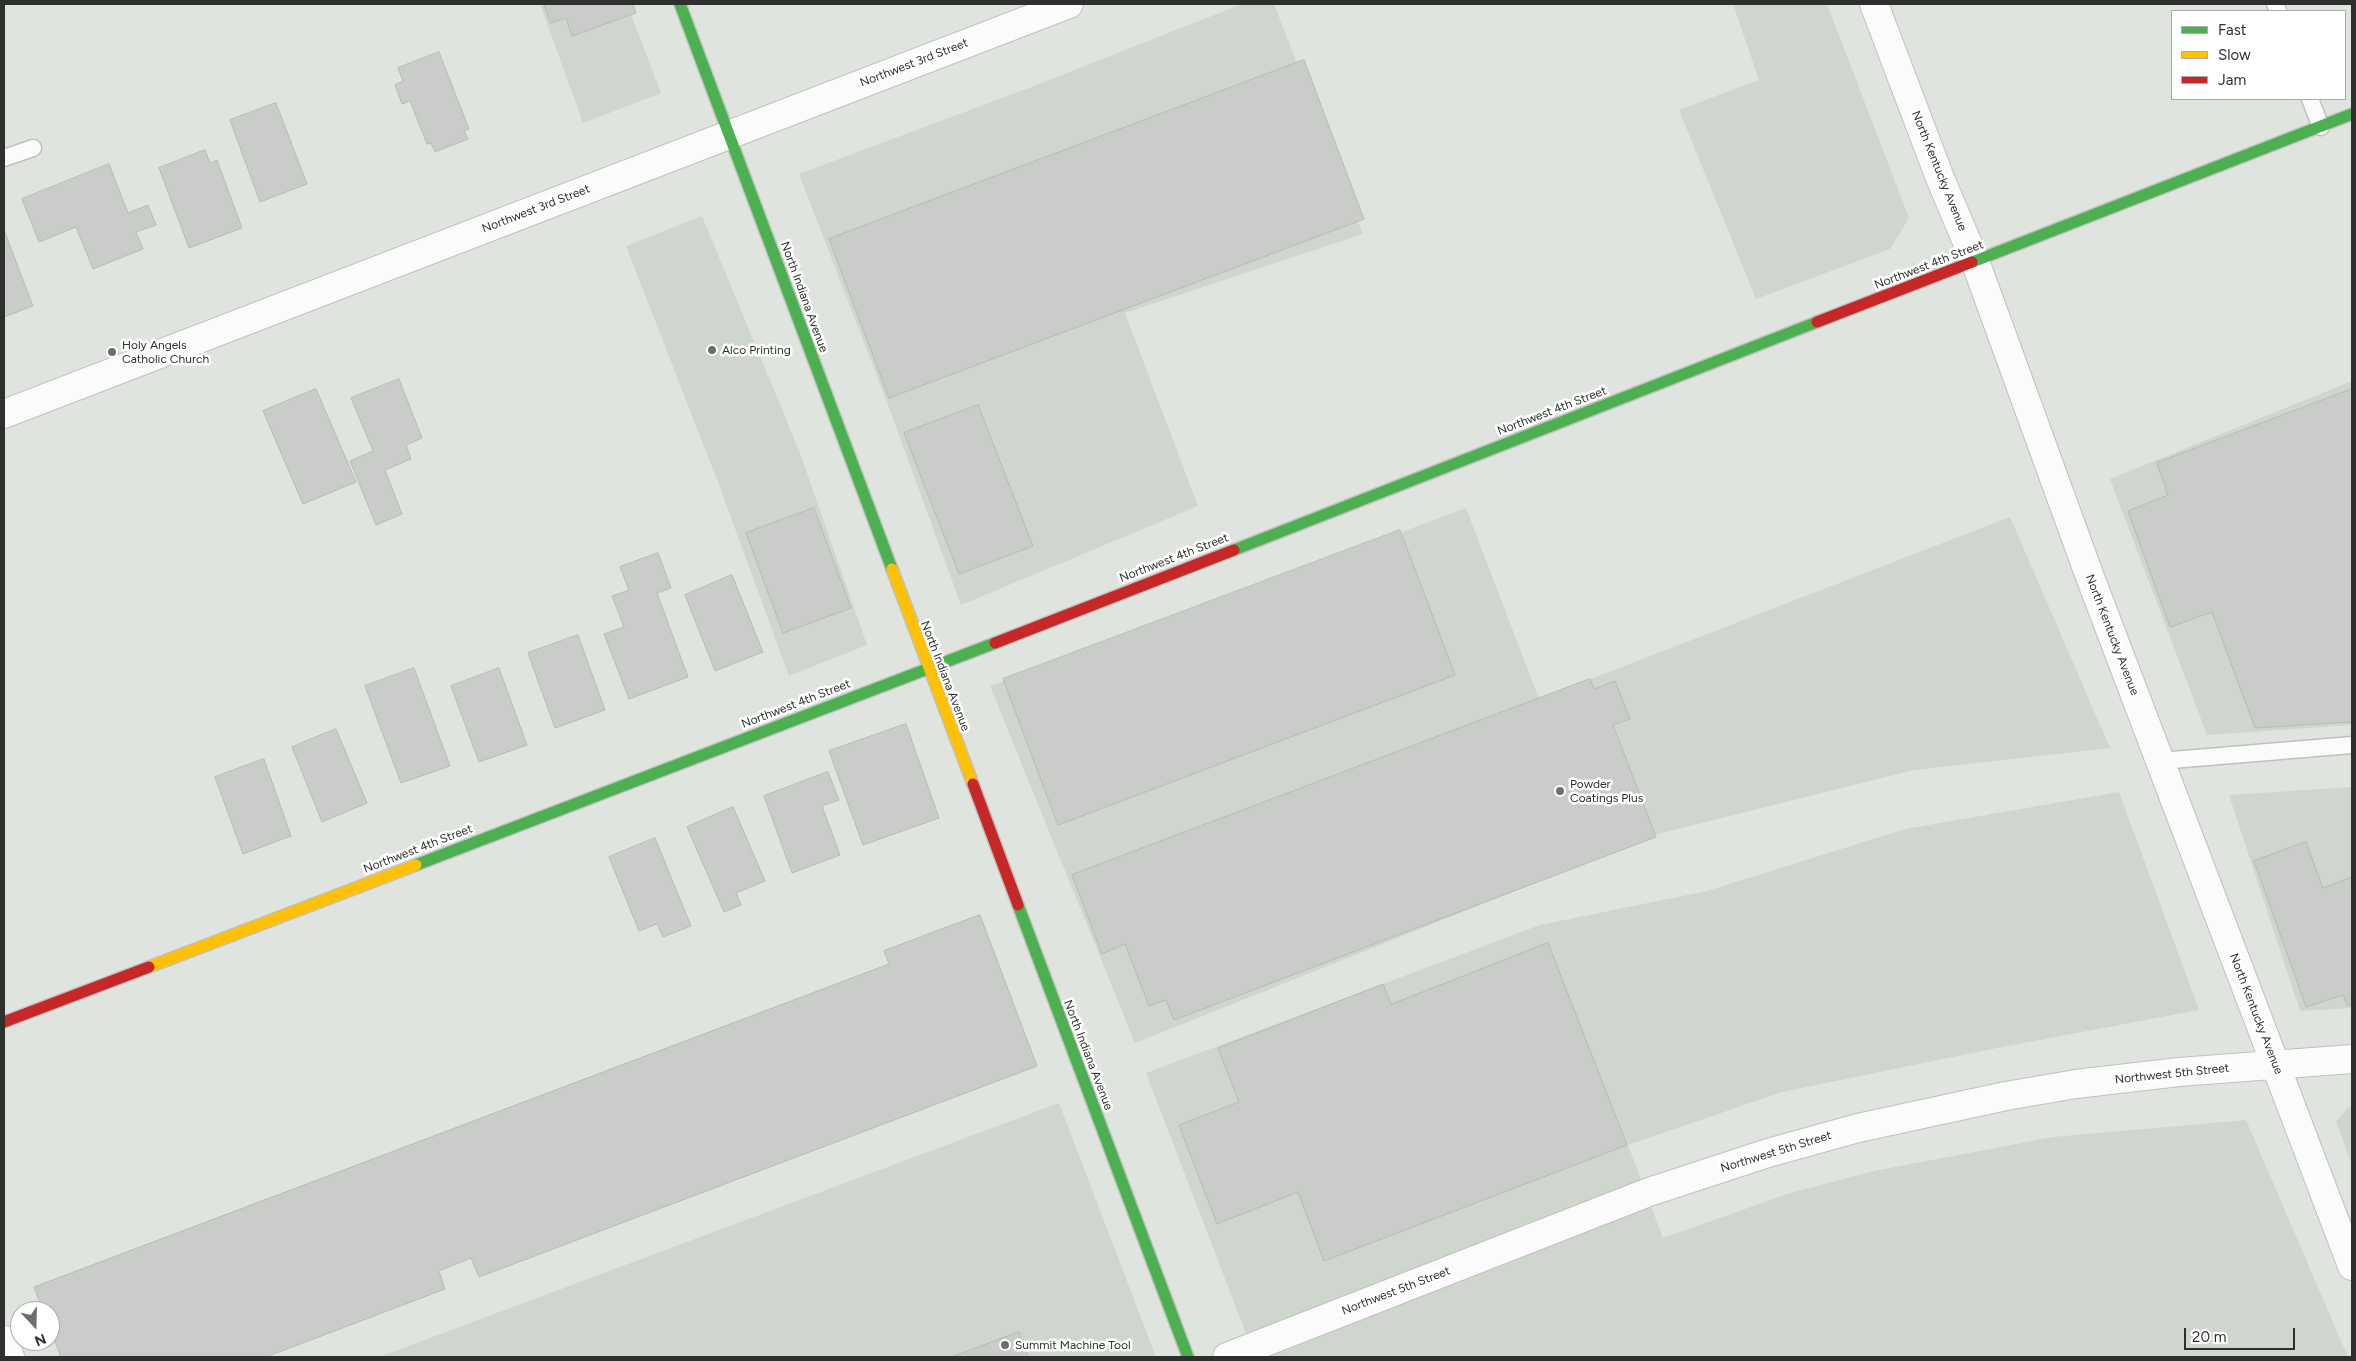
<!DOCTYPE html>
<html>
<head>
<meta charset="utf-8">
<style>
	body { margin:0 }
	#map { position:relative; width:2356px; height:1361px; overflow:hidden; background:#e0e4df; font-family:Figtree,sans-serif }
	canvas { display:block }
	.frame { position:absolute; inset:0; border:5px solid #2d302c; pointer-events:none }
	.legend { position:absolute; left:2171px; top:10px; width:175px; height:90px; box-sizing:border-box; background:#fff; border:1px solid #abacab; margin:0; padding:6px 9px; list-style:none; font-size:15px; color:#2d302c }
	.legend li { display:flex; align-items:center; gap:10px; height:25px }
	.legend b { width:25px; border:1px solid #abacab }
	.north { position:absolute; left:10px; top:1301px; width:50px; height:50px; box-sizing:border-box; background:#fff; border:1px solid #abacab; border-radius:50%; rotate:159deg; font-size:14px; font-weight:700; line-height:20px; text-align:center; color:#2d302c }
	.north::after { content:''; display:block; margin:auto; width:18px; height:22px; background:#6c6f6b; clip-path:polygon(50% 0,100% 100%,50% 72%,0 100%) }
	.scale { position:absolute; left:2184px; top:1328px; width:111px; height:22px; box-sizing:border-box; border:2px solid #2d302c; border-top:0; padding-left:6px; font-size:15px; line-height:18px; white-space:nowrap; color:#2d302c; -webkit-text-stroke:4px #fff; paint-order:stroke }
</style>
</head>
<body>
<div id="map">
<canvas width="2356" height="1361"></canvas>
<div class="frame"></div>
<ul class="legend">
<li><b style="height:6px;background:#4caf50"></b>Fast</li>
<li><b style="height:6px;background:#ffc107"></b>Slow</li>
<li><b style="height:6px;background:#c62828"></b>Jam</li>
</ul>
<div class="north">N</div>
<div class="scale">20 m</div>
</div>
<script>
const c = document.querySelector('canvas').getContext('2d');
c.lineJoin = 'round';
function fillPath(path, color) { c.fillStyle = color; c.fill(path, 'evenodd'); }
function trace(path, color, width, dash) { c.strokeStyle = color; c.lineWidth = width; c.lineCap = dash ? 'butt' : 'round'; c.setLineDash(dash || []); c.stroke(path); }
function write(font, color, halo, rows, align = 'center') {
  c.font = font + ' Figtree,sans-serif'; c.lineWidth = 5; c.setLineDash([]); c.textBaseline = 'middle'; c.strokeStyle = halo; c.fillStyle = color; for (const [text, x, y, turn = 0] of rows) {
    c.save(); c.translate(x, y); c.rotate((+turn || 0) * Math.PI / 180); c.textAlign = isNaN(turn) ? turn : align; if (halo) c.strokeText(text, 0, 0); c.fillText(text, 0, 0); c.restore();
  }
}
fillPath(new Path2D(`
	M540,4H627L661,93L583,123Z
	M1242,4H1274L1363,234L1125,313L1198,506L961,605L887,402L799,174L1034,86Z
	M1733,4H1827L1909,218L1890,249L1756,299L1679,110L1759,80Z
	M702,216L800,453L867,645L789,676L719,485L626,246Z
	M2352,381V725L2207,735L2110,479Z
	M1466,508L1539,699L2010,517L2110,748L1914,770L1658,834L1135,1043L990,686Z
	M2352,787V1008L2300,1011L2229,795Z
	M2119,792L2199,1010L1992,1049L1782,1092L1628,1145L1663,1238L1790,1193L1874,1171L2053,1137L2246,1120L2348,1357H1255L1146,1073L1540,925L1707,891L1905,829Z
	M1059,1103L1156,1357H379Z
	M2352,1107V1165L2336,1122L2348,1108Z`), '#cfd6cd');
const building = new Path2D(`
	M544,4H633L636,13L572,36L566,18L551,23Z
	M439,52L469,129L464,131L468,139L435,152L431,143L427,144L410,101L402,104L395,85L403,81L398,68Z
	M1304,60L1364,219L889,398L829,239Z
	M276,103L307,184L260,202L230,120Z
	M205,150L210,163L217,160L242,228L189,248L159,168Z
	M109,164L128,213L148,205L156,225L136,232L143,249L93,269L76,227L39,242L22,199Z
	M4,230L33,306L4,317Z
	M399,379L422,438L406,445L411,459L385,470L402,514L376,525L350,461L373,451L351,398Z
	M316,389L356,482L303,504L263,411Z
	M2352,389V722L2255,728L2212,612L2170,627L2128,511L2168,495L2157,463Z
	M978,405L1033,546L959,574L904,433Z
	M814,508L851,608L783,633L746,533Z
	M1400,530L1455,675L1058,825L1003,679Z
	M658,553L671,588L657,593L688,677L629,699L604,634L624,627L612,596L629,590L620,567Z
	M732,575L763,652L715,671L685,595Z
	M578,635L605,710L555,728L528,653Z
	M414,668L450,766L401,783L365,686Z
	M499,668L527,745L479,762L451,686Z
	M1590,679L1594,689L1615,681L1630,719L1613,725L1656,837L1174,1020L1166,1000L1149,1006L1125,944L1102,954L1072,875Z
	M906,724L939,818L863,845L829,751Z
	M336,729L367,803L322,822L292,747Z
	M264,759L291,836L243,854L215,777Z
	M828,772L839,800L822,806L840,855L792,873L764,796Z
	M733,807L765,881L736,893L741,905L724,912L687,827Z
	M655,838L691,926L663,937L657,924L639,931L609,857Z
	M2306,842L2323,888L2352,877V1005H2347L2343,995L2306,1007L2254,861Z
	M980,915L1037,1066L479,1277L471,1258L439,1271L445,1289L266,1357H61L50,1329V1311H43L34,1287L889,964L884,951Z
	M1548,943L1627,1145L1324,1261L1298,1192L1217,1224L1179,1125L1239,1102L1218,1048L1383,984L1391,1004Z
	M1019,1332L1028,1357H952Z`);
fillPath(building, '#c9ccc8');
trace(building, '#b7bab6', 1);
const lane = new Path2D(`
	M2275,4L2278,11
	M2310,99L2321,127
	M4,158L33,148
	M2160,761L2352,745`);
const street = new Path2D(`
	M1874,4L1940,178L1975,261L2090,577L2352,1266
	M4,414L1069,4
	M4,1340L10,1357
	M1227,1357L1649,1192L1768,1153L1858,1128L2006,1096L2076,1084L2179,1072L2352,1059`);
const fast = new Path2D(`
	M680,4L892,569
	M1972,262L2352,114
	M1234,550L1817,322
	M416,865L995,643
	M1018,905L1188,1357`);
const slow = new Path2D(`
	M892,569L973,784
	M149,967L416,865`);
const jam = new Path2D(`
	M1817,322L1972,262
	M995,643L1234,550
	M973,784L1018,905
	M4,1022L149,967`);
trace(lane, '#bec1be', 19);
trace(street, '#bec1be', 30);
trace(fast, '#bec1be', 14);
trace(slow, '#bec1be', 14);
trace(jam, '#bec1be', 14);
trace(lane, '#fafbfa', 16);
trace(street, '#fafbfa', 28);
trace(fast, '#4caf50', 11);
trace(slow, '#ffc107', 11);
trace(jam, '#c62828', 11);
for (const [x, y, r, color] of [
	[712,350,5,"#6c6f6b"],
	[112,352,5,"#6c6f6b"],
	[1560,791,5,"#6c6f6b"],
	[1005,1345,5,"#6c6f6b"]
]) { const dot = new Path2D(); dot.arc(x, y, r, 0, 2 * Math.PI); c.fillStyle = color; c.fill(dot); trace(dot, '#fff', 2); }
write('12px', '#2d302c', '#fff', [
	["Northwest 3rd Street",914,63,-21],
	["North Kentucky Avenue",1939,171,68],
	["Northwest 3rd Street",536,209,-21],
	["Northwest 4th Street",1929,265,-21],
	["North Indiana Avenue",804,297,70],
	["Northwest 4th Street",1552,411,-21],
	["Northwest 4th Street",1174,558,-21],
	["North Kentucky Avenue",2112,635,69],
	["North Indiana Avenue",945,676,69],
	["Northwest 4th Street",796,704,-21],
	["Northwest 4th Street",418,849,-21],
	["North Kentucky Avenue",2256,1014,69],
	["North Indiana Avenue",1088,1055,69],
	["Northwest 5th Street",2172,1074,-6],
	["Northwest 5th Street",1776,1152,-17],
	["Northwest 5th Street",1396,1291,-21]
]);
write('12px', '#2d302c', '#fff', [
	["Holy Angels",122,345],
	["Catholic Church",122,359],
	["Alco Printing",722,350],
	["Powder",1570,784],
	["Coatings Plus",1570,798],
	["Summit Machine Tool",1015,1345]
], 'left');
</script>
</body>
</html>
